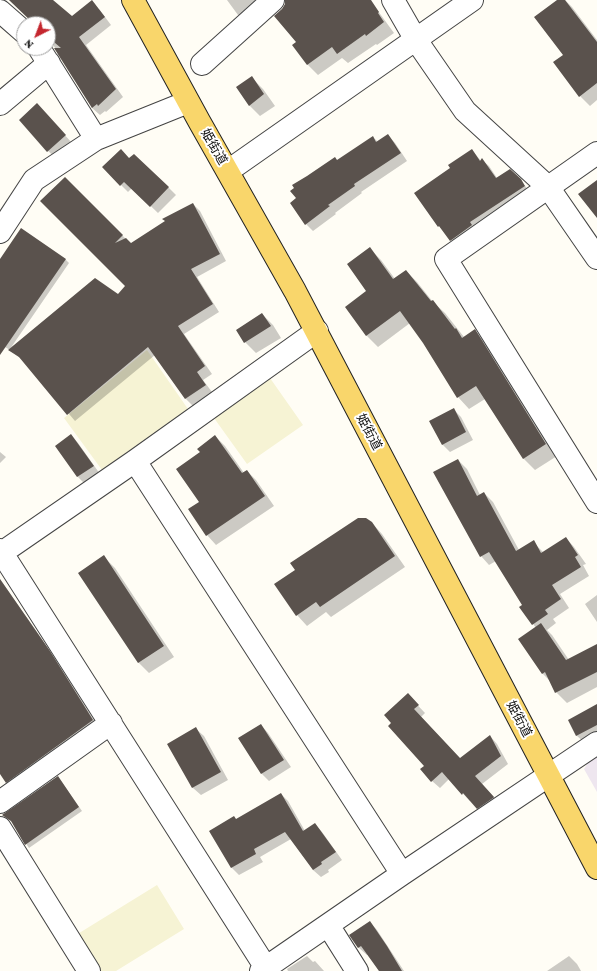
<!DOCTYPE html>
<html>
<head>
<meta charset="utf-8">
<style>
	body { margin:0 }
	#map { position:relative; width:597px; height:971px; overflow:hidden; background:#fffdf5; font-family:"Crimson Pro",serif }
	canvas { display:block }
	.north { position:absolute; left:16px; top:16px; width:40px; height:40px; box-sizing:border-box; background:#fff; border:1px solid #a0a0a0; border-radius:50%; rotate:222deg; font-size:11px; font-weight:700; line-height:16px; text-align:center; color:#111 }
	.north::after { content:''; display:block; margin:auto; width:14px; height:18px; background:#c4262e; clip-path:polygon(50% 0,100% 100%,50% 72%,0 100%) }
</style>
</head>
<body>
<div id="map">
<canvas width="597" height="971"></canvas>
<div class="north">N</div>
</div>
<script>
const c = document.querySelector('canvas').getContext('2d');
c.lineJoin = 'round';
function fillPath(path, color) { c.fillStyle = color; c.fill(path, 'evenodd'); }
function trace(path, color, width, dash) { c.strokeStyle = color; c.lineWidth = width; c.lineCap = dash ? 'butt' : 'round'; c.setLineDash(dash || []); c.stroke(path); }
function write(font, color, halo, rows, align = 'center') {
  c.font = font + ' "Crimson Pro","Noto Sans JP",serif'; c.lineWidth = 4; c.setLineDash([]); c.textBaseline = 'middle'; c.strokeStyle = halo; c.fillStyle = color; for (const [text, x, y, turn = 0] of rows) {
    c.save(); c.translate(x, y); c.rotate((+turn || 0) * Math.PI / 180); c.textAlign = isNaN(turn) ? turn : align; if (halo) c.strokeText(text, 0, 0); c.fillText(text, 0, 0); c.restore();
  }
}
fillPath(new Path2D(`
	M597,752V792L584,769L593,755Z`), '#eee6ef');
fillPath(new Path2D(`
	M147,350L188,409L102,470L64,418Z
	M270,378L303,425L247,464L214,418Z
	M157,885L184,929L116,971H98L76,935Z`), '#f6f3d4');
fillPath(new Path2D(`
	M9,0H52L72,18L99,9L111,25L86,45L123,97L106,112L105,111L100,115L92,108L52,43L54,41L48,36V24H35Z
	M227,0H277L248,25L238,15Z
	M286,0H370L394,33L377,45L376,44L348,63L342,58L318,75L308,65L294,45L298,42L275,16L286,5Z
	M559,0H565L572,7L597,40V100L590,106L580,96L564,55Z
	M252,78L263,89L275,106L260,116L249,105Z
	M44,112L72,143L56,158L48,151Z
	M388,135L395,143L407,161L361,192L362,193L335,213L336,214L313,231L306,224L338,161L373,137L378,142Z
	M472,150L481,161L482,160L489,166L497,178L520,180L531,193L457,247L439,226L416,193L452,168Z
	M129,160L168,187L176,195L158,213L132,188L128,192L103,167Z
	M65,179L131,244L193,204L200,211L226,261L197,277L219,312L184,334L212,374L203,380L212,392L193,406L186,399L155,355L75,421L25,362L10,350L0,344V261L65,259L69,263L10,349L118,296L126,286Z
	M370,249L381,260L395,279L406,271L417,282L433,302L445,313L464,337L475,331L486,342L557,456L535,470L524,459L485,399L469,409L458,397L424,342L410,323L378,347L367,336L346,307L368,292Z
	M262,314L273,325L281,338L256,353L245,342L237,330Z
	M453,409L461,417L473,440L450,452L443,445L430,422Z
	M71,435L78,443L100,474L85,484L78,477L56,446Z
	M215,436L225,446L244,473L247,471L256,480L274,506L216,545L207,535L200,502L201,452Z
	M0,452L6,457L0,463Z
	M458,460L467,469L480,495L484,493L493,502L519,550L533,542L544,553L566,538L574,547L586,564L583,565L589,576L560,594L569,608L553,619L556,623L547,630L552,635L569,660L597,646V687L567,703L556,692L552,683L543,674L519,639L536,628L521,607L523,606L496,561L489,565L481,556Z
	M372,523L382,534L405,567L331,617L326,612L307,626L297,615Z
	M104,557L115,568L174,657L149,673L138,662Z
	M0,579L54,657L97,725L11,786L0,773Z
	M597,595V622L585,604Z
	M408,695L425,713L421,717L460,759L490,736L497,744L508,764L482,784L501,805L485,815L471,800L470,801L449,779L440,788L432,781L425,766Z
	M597,718V736L585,743L577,736L569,721Z
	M261,725L268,733L291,767L269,781L262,774Z
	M196,729L204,736L228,780L201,795L193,788L169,744Z
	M61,781L82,811L29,848L12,822L7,818Z
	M281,794L288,801L305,831L315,824L322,832L342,860L328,870L329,872L321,877L313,870L291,839L260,857L263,862L239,875L232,868L210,831L236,820Z
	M370,922L377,930L404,971H379L368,954L367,955L359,948L351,935Z
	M307,956L313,962L315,961L324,971H288L287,969Z
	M569,956L577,964L581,971H547Z`), '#0003');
fillPath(new Path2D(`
	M9,0H53L72,16L92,0L105,17L79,37L116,89L98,106L97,104L92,108L54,48H61L48,37V24H34Z
	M285,0H371L379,12L378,13L384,22L366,36L365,34L337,54L332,47L307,65L292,45L296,42L274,16L282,9L285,4Z
	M557,0H565L597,42V83L579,97L553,62L563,55L534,17Z
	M252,76L264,94L249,106L236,87Z
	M37,103L66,135L47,152L19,120Z
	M388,134L401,153L354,184L355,186L328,205L330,206L305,225L290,203L296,198L290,191L294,188L292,185L307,176L335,157L337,160L373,136L376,142Z
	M121,149L129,158L134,154L169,187L150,207L124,182L120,186L102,167Z
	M472,149L480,161L482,158L496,178L510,169L521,179L525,186L470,222L472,225L450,241L439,226L438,227L414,193L450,168L448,165Z
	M65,177L123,235L115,243L126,238L131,243L165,221L162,219L193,203L220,254L191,269L213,304L178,326L205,366L197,372L206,385L185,399L148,347L67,415L19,357L8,350L95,278L118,294L125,286L40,201Z
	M597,180V218L578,194Z
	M21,228L66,259L0,355V259Z
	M370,247L393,279L406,270L431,301L433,300L455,329L456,328L462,338L475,329L546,444L523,459L476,386L457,398L423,343L400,311L366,336L345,307L366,291L347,264Z
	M262,313L271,326L244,343L236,330Z
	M454,408L466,432L442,445L429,421Z
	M71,434L94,466L77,477L55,446Z
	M215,435L242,473L247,470L265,496L206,536L188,509L199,502L176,469L200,452L197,449Z
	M458,459L477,496L484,492L516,551L534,540L541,553L566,537L578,555L575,557L581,567L552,585L561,599L545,610L548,614L532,625L519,607L522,605L489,552L480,557L433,472Z
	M358,518H366L372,522L395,556L320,607L316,602L296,616L274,584L295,570L290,563Z
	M104,555L164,646L138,663L78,573Z
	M0,579L50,651L93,720L6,783L0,774Z
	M541,623L566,660L597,644V672L555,693L545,672L542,674L518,639Z
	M408,693L419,705L414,709L460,758L490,735L501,756L475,776L494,797L493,798L477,809L463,793L462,795L442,772L431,782L420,769L424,766L388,726L391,723L384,715Z
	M597,704V725L576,736L568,720Z
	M261,724L284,760L261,774L238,738Z
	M196,727L221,772L192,788L167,744Z
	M58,776L79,807L25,845L11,821L2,815Z
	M281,793L303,831L315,823L336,852L321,862L322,864L313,870L285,832L254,849L256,854L231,868L209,831L234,816L236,819Z
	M370,921L387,946L402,971H379L361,946L358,948L349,935Z`), '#5a524d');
const minor = new Path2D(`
	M393,0L416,40
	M0,11L24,32
	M39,48L96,139
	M202,64L273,0
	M0,104L49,63
	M548,187L597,258
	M0,232L34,180L96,139L188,102
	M135,461L402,874
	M0,550L268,971
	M0,554L135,461L317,331
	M0,802L111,723
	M0,828L89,971
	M328,925L357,971
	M261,971L402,874L597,743`);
const tertiary = new Path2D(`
	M416,40L465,111L548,187
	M597,153L446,259L597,502
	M228,171L472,0`);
const primary = new Path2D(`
	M133,0L199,121L295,291L597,868`);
trace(minor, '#444', 24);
trace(tertiary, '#444', 24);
trace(primary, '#222', 24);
trace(minor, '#fff', 22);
trace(tertiary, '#fff', 22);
trace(primary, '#f9d66b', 22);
write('13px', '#111', '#fff', [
	["姫街道",214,147,60],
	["姫街道",369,432,62],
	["姫街道",519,719,62]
]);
</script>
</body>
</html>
